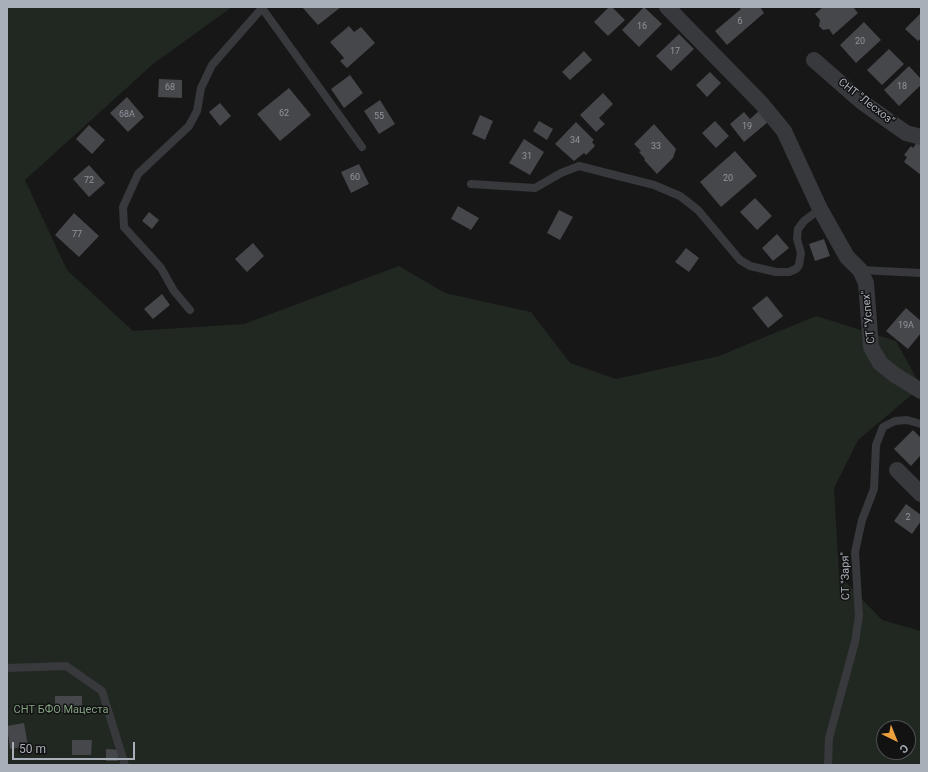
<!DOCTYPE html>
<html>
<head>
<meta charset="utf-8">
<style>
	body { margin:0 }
	#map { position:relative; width:928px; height:772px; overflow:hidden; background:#171718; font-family:Roboto,sans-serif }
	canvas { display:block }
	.frame { position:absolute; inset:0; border:8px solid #a9afb8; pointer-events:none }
	.north { position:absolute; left:876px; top:720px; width:40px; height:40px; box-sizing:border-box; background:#121213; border:1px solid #4e5155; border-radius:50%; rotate:137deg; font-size:11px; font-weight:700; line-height:16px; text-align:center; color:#a9afb8 }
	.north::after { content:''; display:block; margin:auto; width:14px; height:18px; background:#eb9f3d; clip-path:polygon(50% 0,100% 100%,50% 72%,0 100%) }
	.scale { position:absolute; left:12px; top:742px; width:123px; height:18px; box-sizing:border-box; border:2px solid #a9afb8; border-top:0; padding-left:5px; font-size:12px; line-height:14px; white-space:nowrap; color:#a9afb8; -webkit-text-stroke:3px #121213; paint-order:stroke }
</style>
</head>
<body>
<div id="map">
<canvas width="928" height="772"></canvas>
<div class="frame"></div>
<div class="north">С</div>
<div class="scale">50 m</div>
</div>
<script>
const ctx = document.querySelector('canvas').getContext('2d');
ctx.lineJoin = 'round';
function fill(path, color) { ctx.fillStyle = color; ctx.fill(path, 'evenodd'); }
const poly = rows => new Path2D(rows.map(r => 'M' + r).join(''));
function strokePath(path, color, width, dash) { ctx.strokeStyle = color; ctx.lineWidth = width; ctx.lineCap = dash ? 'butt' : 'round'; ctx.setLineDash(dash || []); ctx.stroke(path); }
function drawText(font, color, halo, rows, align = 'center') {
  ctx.font = font + ' Roboto,sans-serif'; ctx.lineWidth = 3; ctx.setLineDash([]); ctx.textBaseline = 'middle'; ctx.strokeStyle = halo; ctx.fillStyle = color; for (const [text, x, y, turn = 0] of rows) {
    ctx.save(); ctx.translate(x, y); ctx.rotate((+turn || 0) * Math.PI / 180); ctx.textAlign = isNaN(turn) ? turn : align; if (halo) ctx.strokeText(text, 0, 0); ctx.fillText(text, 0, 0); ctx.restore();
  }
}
fill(poly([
	[7,7,232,7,153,64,25,180,67,270,133,331,244,324,399,266,445,293,531,312,570,363,616,379,719,356,816,316,896,341,921,387,858,440,834,488,839,575,882,620,921,631,921,765,7,765],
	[884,728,908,728,908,752,884,752]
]), '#212821');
fill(poly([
	[302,7,341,7,318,25],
	[609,7,612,7,625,20,608,36,594,22],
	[644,7,662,24,639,47,622,30],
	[739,7,760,7,764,13,727,45,715,31,741,9],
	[823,7,853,7,858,13,833,35,829,29,823,30,819,26,820,20,815,14],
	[921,13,921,38,918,41,905,29],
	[864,22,881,40,856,63,840,45],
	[349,26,354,32,361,27,375,43,347,68,340,61,344,58,330,42],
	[679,34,694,49,671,71,656,56],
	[889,49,904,64,882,85,867,70],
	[584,51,592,60,570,80,562,72],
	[909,66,921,79,921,85,899,106,884,90],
	[710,72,721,83,707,97,696,85],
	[350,75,363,93,344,108,331,89],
	[159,79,182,80,182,98,158,97],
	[289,88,311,115,280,141,257,114],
	[603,93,613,104,599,118,605,124,596,132,580,115],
	[127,97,144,117,128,132,110,113],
	[380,100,395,124,379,134,364,111],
	[220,103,231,116,220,126,209,112],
	[759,111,768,122,744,142,730,124,744,112,750,119],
	[480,115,493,121,485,140,472,134],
	[539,121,553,129,547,140,533,131],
	[715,121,729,136,716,148,702,133],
	[576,122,594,140,592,142,595,146,586,155,584,153,574,161,555,144],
	[654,124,676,149,673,158,657,174,644,160,645,159,639,152,641,151,634,144],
	[89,125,105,140,92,154,76,139],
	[524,139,544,152,530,175,509,163],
	[917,142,921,144,921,175,904,162,907,157,904,155,911,146,913,148],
	[735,151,757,176,721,207,700,182],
	[359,164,369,184,351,193,341,172],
	[89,165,105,183,89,197,73,179],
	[755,198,772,216,757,230,740,212],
	[458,206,479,218,471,230,451,219],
	[559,210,573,217,560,240,547,233],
	[149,212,159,220,152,229,142,221],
	[74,213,99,236,79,257,55,235],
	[777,234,789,248,773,261,762,248],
	[824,239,830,256,815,261,809,244],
	[253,243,264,256,247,272,235,259],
	[686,248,699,258,689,272,675,262],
	[162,294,170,305,153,319,144,309],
	[767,296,783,316,768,328,752,308],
	[906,308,921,321,921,333,908,349,886,331],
	[913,430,921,438,921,455,911,466,894,449],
	[906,504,921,515,921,521,912,534,894,521],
	[55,696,82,696,82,712,55,712],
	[24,723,28,746,10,749,7,726],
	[72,740,92,740,91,755,72,755],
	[106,749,119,750,118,761,106,761]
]), '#46474b');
strokePath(poly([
	[262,8,362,147],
	[471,184,535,188,561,173,579,166,654,185,680,196,698,210,740,260,750,266,776,272,789,272,796,269,799,265,801,253,797,239,798,229,804,221,820,209],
	[860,270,921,273],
	[190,310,174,291,161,268,124,227,123,207,138,174,189,126,197,111,201,88,212,65,263,7],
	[7,668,66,666,102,691,125,765],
	[828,765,829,738,855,642,859,616,855,552,862,520,874,489,876,445,883,427,895,421,907,420,921,424]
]), '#38393d', 8);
strokePath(poly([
	[667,7,761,103,784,131,820,209,847,257,860,270,866,283,871,347,880,363,895,375,921,391],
	[814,60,862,102,906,133,921,137],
	[897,470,921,494]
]), '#38393d', 16);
drawText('9px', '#90959d', null, [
	["6",740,22],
	["16",642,27],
	["20",860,42],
	["17",675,52],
	["18",902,87],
	["68",170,88],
	["62",284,114],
	["68А",127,115],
	["55",379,117],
	["19",747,127],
	["34",575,141],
	["33",656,147],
	["31",527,157],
	["60",355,178],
	["20",728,179],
	["72",89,181],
	["77",77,235],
	["19А",906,326],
	["2",908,518]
]);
drawText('11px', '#a9afb8', '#121213', [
	["СНТ \"Лесхоз\"",866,102,38],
	["СТ \"Успех\"",869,317,-96],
	["СТ \"Заря\"",846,576,-91]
]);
drawText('11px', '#82a281', '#121213', [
	["СНТ БФО Мацеста",61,710]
]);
</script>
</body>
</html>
